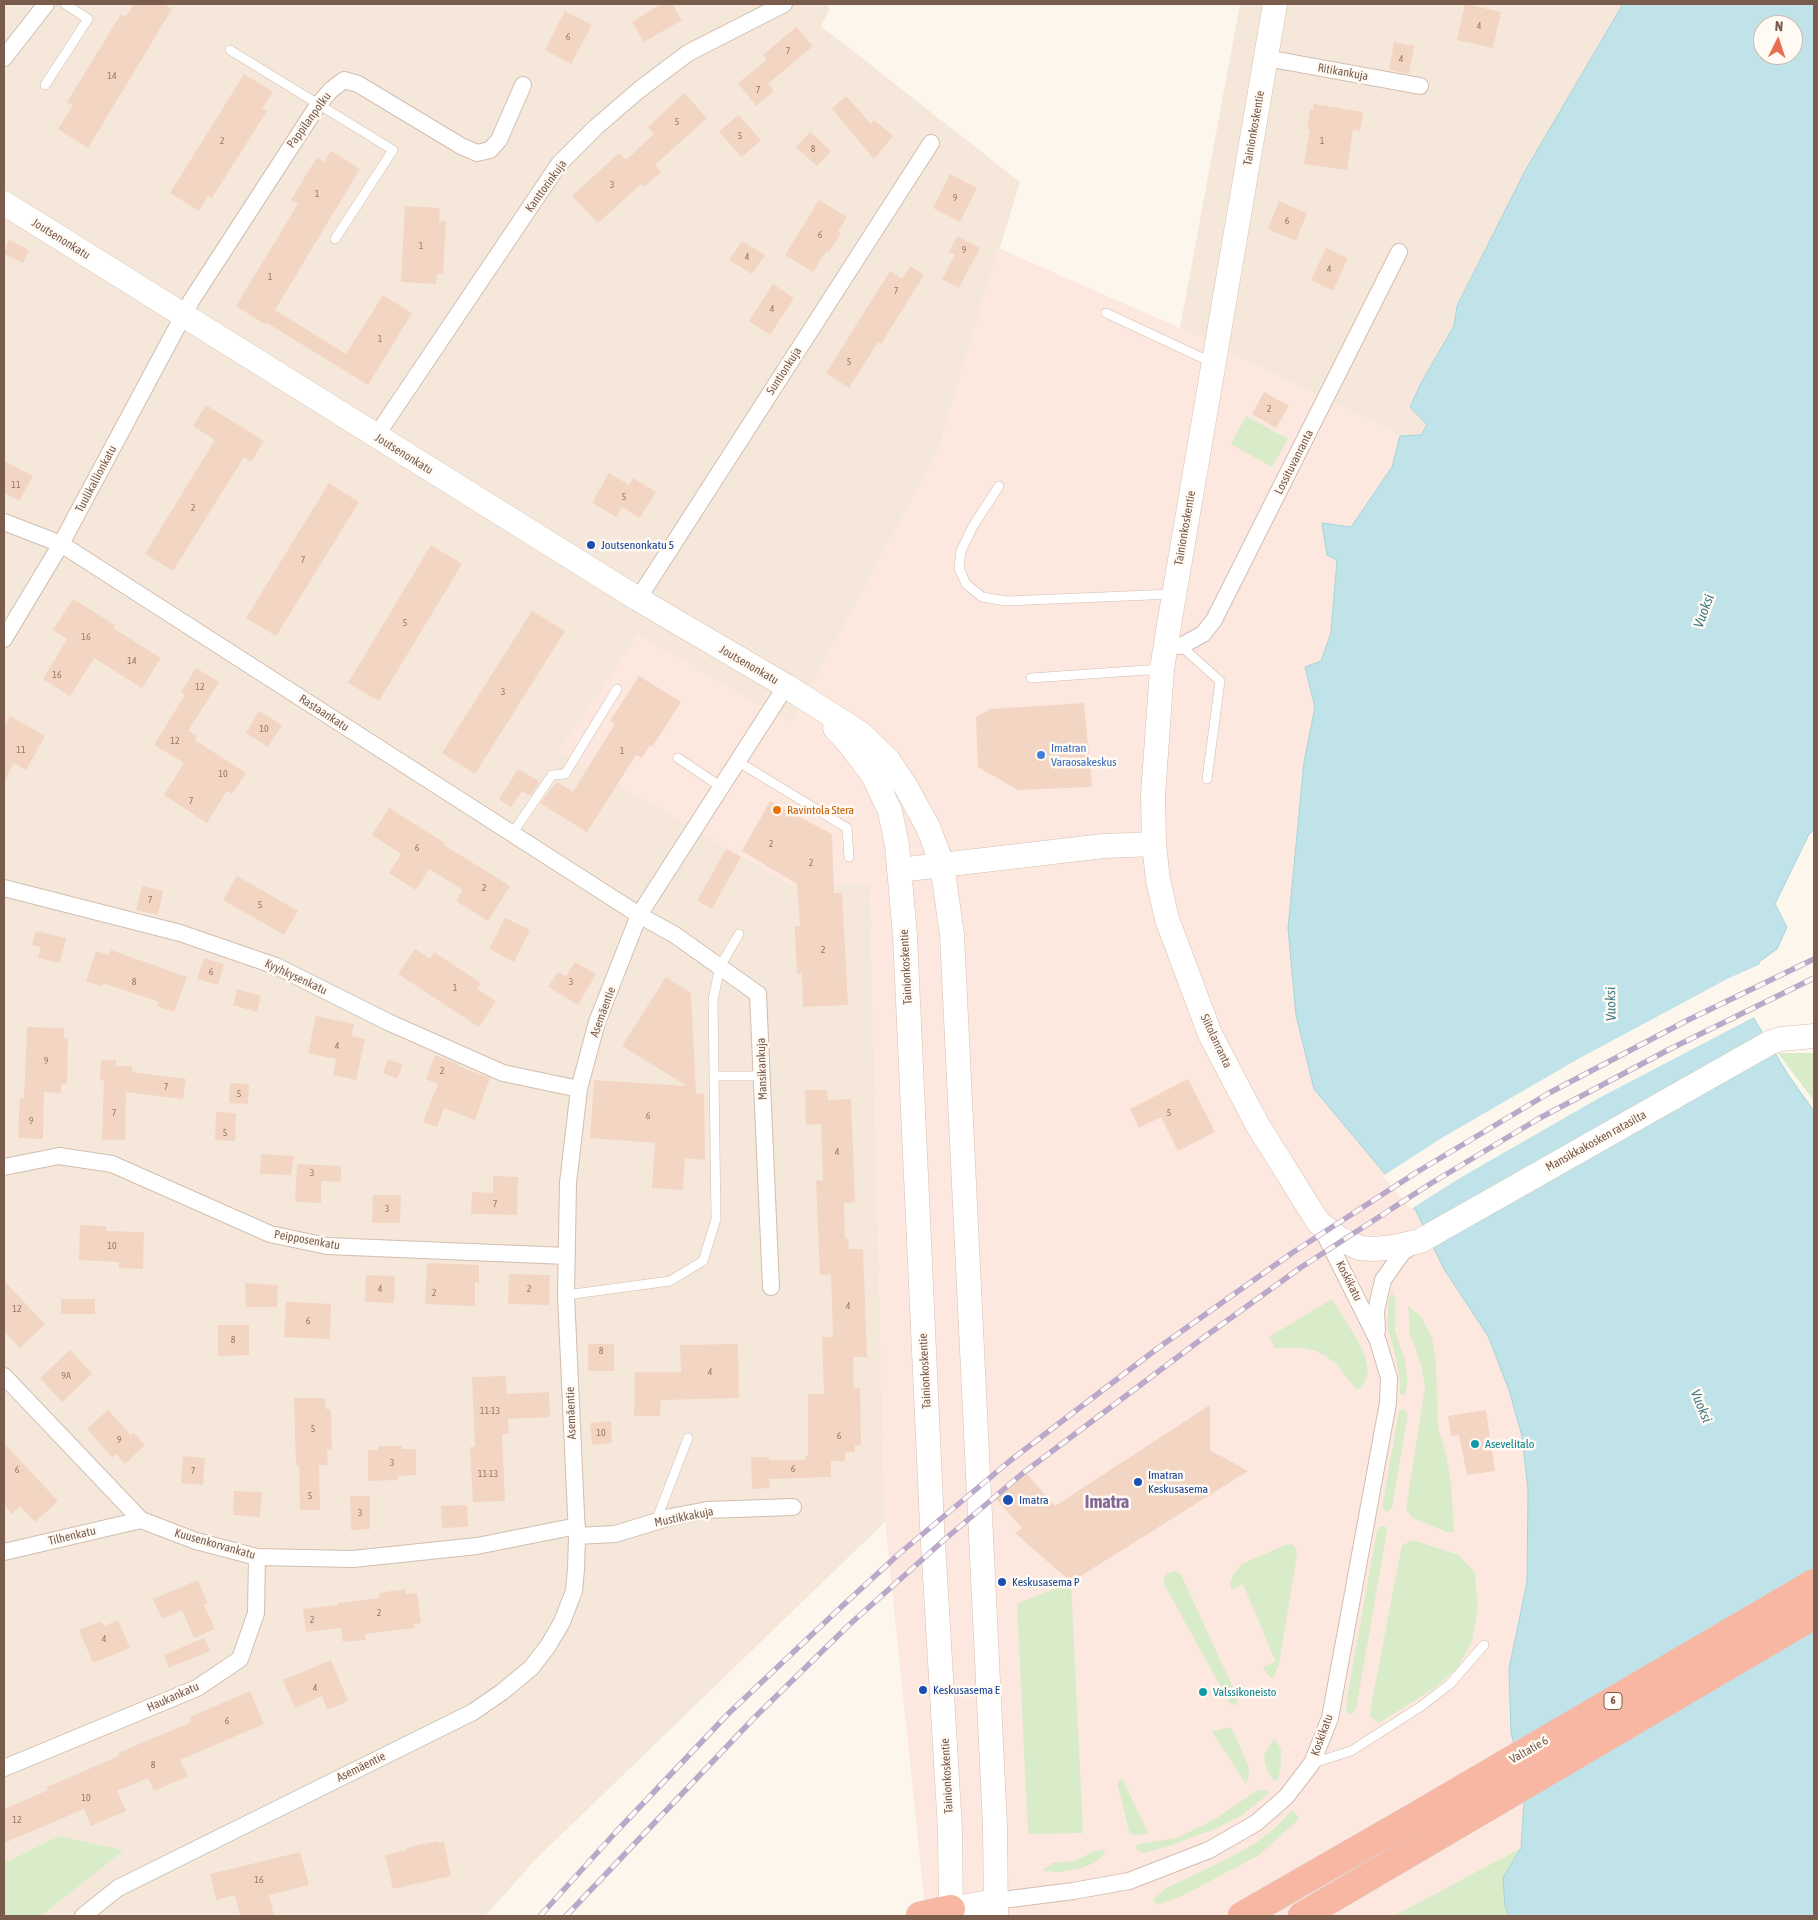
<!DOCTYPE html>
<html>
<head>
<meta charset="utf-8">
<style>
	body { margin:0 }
	#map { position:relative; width:1818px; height:1920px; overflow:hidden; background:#fdf6ec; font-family:"Asap Condensed",sans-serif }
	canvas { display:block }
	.frame { position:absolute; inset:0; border:5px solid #7a5c4d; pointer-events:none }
	.north { position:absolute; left:1753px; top:15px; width:50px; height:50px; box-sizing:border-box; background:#fffaf3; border:1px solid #cabbb1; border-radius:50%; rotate:4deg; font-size:14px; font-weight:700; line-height:20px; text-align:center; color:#7a5c4d }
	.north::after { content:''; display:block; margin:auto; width:18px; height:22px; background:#e76f51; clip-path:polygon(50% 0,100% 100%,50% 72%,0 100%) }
</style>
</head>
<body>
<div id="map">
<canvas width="1818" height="1920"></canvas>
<div class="frame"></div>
<div class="north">N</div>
</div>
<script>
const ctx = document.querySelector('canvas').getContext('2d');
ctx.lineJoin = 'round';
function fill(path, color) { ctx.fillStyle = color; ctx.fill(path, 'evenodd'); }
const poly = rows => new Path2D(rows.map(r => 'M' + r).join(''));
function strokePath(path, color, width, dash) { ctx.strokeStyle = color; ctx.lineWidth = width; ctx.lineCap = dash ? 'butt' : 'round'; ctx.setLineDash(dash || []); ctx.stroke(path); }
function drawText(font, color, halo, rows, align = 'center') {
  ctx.font = font + ' "Asap Condensed",sans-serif'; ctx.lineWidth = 5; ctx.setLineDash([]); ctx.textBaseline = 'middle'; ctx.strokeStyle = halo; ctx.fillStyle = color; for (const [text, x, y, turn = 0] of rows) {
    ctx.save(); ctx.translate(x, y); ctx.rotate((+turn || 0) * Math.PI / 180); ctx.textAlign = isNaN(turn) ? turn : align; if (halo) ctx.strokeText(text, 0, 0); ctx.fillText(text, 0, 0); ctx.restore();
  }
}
fill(poly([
	[4,4,826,4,830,9,821,26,1020,182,937,453,791,724,638,635,791,885,870,883,885,1522,535,1860,485,1916,41,1916,123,1850,59,1836,4,1863],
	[1240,4,1623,4,1525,171,1457,306,1454,326,1421,383,1410,406,1427,425,1421,435,1400,436,1180,328]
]), '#f5e8da');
fill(poly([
	[998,248,1180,328,1400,436,1392,467,1350,527,1322,523,1337,559,1331,633,1321,661,1305,667,1315,707,1304,762,1288,928,1296,1015,1314,1089,1416,1211,1445,1270,1488,1336,1509,1390,1522,1436,1528,1490,1527,1582,1509,1669,1511,1733,1525,1786,1521,1848,1505,1906,1509,1916,926,1916,885,1522,870,883,791,885,559,751,638,634,791,724,937,453]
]), '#fde8e0');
fill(poly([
	[1246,416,1288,439,1272,467,1231,444],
	[1778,1053,1814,1053,1814,1101],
	[1392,1293,1395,1297,1395,1331,1405,1360,1407,1377,1407,1388,1404,1395,1400,1394,1400,1383,1396,1358,1387,1325,1389,1297],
	[1332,1299,1357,1339,1365,1356,1368,1370,1366,1380,1361,1388,1356,1389,1338,1366,1326,1356,1316,1351,1303,1348,1275,1348,1269,1337],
	[1408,1306,1421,1316,1432,1338,1436,1362,1438,1428,1446,1454,1451,1483,1454,1532,1447,1532,1412,1518,1406,1509,1425,1387,1421,1365,1410,1334],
	[1404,1409,1408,1414,1392,1508,1387,1512,1383,1509,1383,1502,1399,1411],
	[1383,1526,1386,1527,1387,1531,1356,1709,1350,1715,1346,1712,1347,1698,1377,1530,1379,1527],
	[1413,1540,1459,1555,1475,1573,1478,1607,1472,1642,1458,1667,1436,1687,1379,1723,1370,1716,1372,1701,1402,1545],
	[1292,1544,1296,1548,1297,1554,1279,1664,1274,1676,1271,1678,1267,1674,1263,1667,1276,1662,1243,1584,1231,1590,1230,1582,1233,1575,1242,1564,1285,1545],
	[1175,1571,1181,1574,1187,1588,1237,1696,1238,1703,1237,1705,1231,1704,1228,1700,1164,1584,1164,1578,1168,1573],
	[1071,1582,1083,1833,1028,1834,1017,1604],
	[1231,1727,1249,1767,1249,1774,1246,1784,1212,1732],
	[1275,1739,1281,1749,1281,1766,1278,1780,1274,1781,1268,1772,1265,1764,1264,1755,1272,1741],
	[1122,1778,1148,1833,1137,1835,1130,1834,1117,1783],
	[1264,1790,1269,1792,1265,1797,1239,1817,1215,1829,1166,1847,1143,1853,1137,1850,1136,1846,1138,1844,1176,1838,1197,1828,1215,1819,1256,1791],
	[1292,1810,1298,1816,1299,1819,1259,1855,1182,1896,1156,1905,1153,1900,1166,1888,1223,1861,1254,1844,1275,1828],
	[59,1836,124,1850,41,1916,4,1916,4,1863],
	[1521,1848,1503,1878,1505,1906,1509,1916,1394,1916],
	[1106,1850,1101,1858,1092,1864,1079,1869,1059,1872,1042,1871,1052,1863,1075,1861,1094,1851]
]), '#d8ecc9');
const water = poly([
	[1623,4,1814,4,1814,830,1809,834,1775,904,1787,927,1777,949,1759,962,1753,1017,1789,1076,1814,1111,1814,1916,1509,1916,1505,1906,1503,1878,1521,1848,1525,1786,1511,1733,1509,1669,1527,1582,1528,1490,1522,1436,1509,1390,1488,1336,1444,1269,1416,1211,1314,1089,1296,1015,1288,928,1304,762,1315,707,1305,667,1321,661,1331,633,1337,560,1327,555,1322,523,1351,527,1392,467,1400,436,1421,435,1427,425,1410,407,1421,383,1454,326,1457,306,1525,171,1623,4],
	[1763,25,1793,25,1793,55,1763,55,1763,25]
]);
fill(water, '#bfe3e8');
strokePath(water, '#a5d3da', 1);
fill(poly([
	[1761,964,1756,1016,1599,1098,1460,1178,1411,1209,1383,1176,1440,1139,1578,1059,1729,978]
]), '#fdf6ec');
fill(poly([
	[134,4,163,4,172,9,88,148,58,129,73,105,67,102,121,14,126,17],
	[661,4,672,4,682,20,644,42,632,22],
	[1465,4,1501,12,1493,48,1457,40],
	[565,11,592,25,571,64,545,50],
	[796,27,813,46,768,84,774,91,756,106,738,83,767,60,763,55],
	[1394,42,1414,46,1409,74,1389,70],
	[244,74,273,92,262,108,267,111,212,198,208,196,199,211,170,193],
	[684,93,707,118,655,165,661,172,644,187,641,184,598,223,572,196,619,153,626,160,654,134,648,127],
	[846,96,871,124,874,120,893,136,874,159,832,109],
	[1314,104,1363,112,1360,131,1353,130,1347,170,1304,164,1310,129,1307,129,1310,109,1313,110],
	[738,115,761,140,742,157,719,132],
	[810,132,831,151,817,166,796,147],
	[331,151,360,169,275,310,346,354,383,295,412,313,368,385,267,323,266,325,236,306,298,204,291,200,309,170,317,158,324,162],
	[950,174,977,188,960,222,933,208],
	[819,200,847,217,838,231,841,233,829,252,826,251,813,272,785,255],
	[1279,201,1307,213,1296,241,1268,229],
	[405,206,440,208,439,221,446,222,443,274,437,274,436,284,401,282],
	[957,236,980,248,959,288,942,279,955,255,949,252],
	[9,240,29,250,23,263,4,254],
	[742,241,765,255,752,274,729,260],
	[1326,248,1348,258,1333,291,1311,280],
	[910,266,924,275,881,344,878,342,849,388,826,373,890,271,902,279],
	[773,284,794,298,770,335,749,321],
	[1264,392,1289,406,1276,428,1252,414],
	[206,405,264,441,251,462,244,457,173,571,145,554,215,440,193,426],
	[4,461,33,476,19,501,4,493],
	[609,473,629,485,633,478,656,492,640,518,622,507,616,517,592,503],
	[329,483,359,502,276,636,246,618],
	[431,545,462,564,379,701,348,683],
	[73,599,115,625,113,628,161,658,142,688,94,658,70,696,43,679,67,639,53,630],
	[532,611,565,631,475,774,442,753],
	[196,668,219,682,188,731,197,736,195,740,246,773,232,794,227,791,207,823,164,795,184,763,154,745,185,695,181,692],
	[639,676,681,702,652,747,650,745,642,758,636,755,587,832,540,803,557,782,573,792,615,724,610,721],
	[1084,703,1092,787,1018,790,978,767,976,717,990,709],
	[259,711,282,725,268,747,246,733],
	[10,716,45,736,26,770,14,763,4,782,4,727],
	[518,769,540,782,530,796,522,791,511,807,499,799],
	[770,801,832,834,834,893,842,893,848,1005,803,1007,802,973,797,974,795,934,795,926,800,926,797,884,742,851],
	[389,808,445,843,444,845,510,886,488,921,456,901,463,890,429,869,416,890,389,873,401,854,372,835],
	[726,849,741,857,712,909,697,901],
	[237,876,298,911,284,935,223,900],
	[142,886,163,891,158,915,136,910],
	[505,918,530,930,514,962,489,949],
	[36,931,66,938,60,963,38,958,41,947,32,945],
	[415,949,430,959,434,952,481,983,477,989,496,1001,479,1027,398,974],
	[111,950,187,977,174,1012,157,1006,159,1002,103,983,102,987,86,981,96,951,109,955],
	[204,958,224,964,218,985,197,979],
	[575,962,596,974,578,1005,548,987,558,972,566,976],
	[666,977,691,993,696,1093,704,1094,705,1160,685,1158,683,1190,652,1188,655,1143,590,1138,594,1080,687,1086,622,1046],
	[237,989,261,996,257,1012,233,1005],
	[316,1016,354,1024,351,1036,365,1039,356,1080,333,1075,336,1059,308,1053],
	[27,1027,64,1028,64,1038,68,1038,67,1084,61,1084,61,1093,44,1092,43,1139,18,1138,20,1098,24,1098],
	[435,1055,458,1064,458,1066,490,1078,475,1120,444,1108,437,1127,423,1122,438,1084,426,1079],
	[388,1059,403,1065,397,1079,383,1073],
	[101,1060,116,1060,116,1066,132,1066,132,1072,186,1079,183,1099,126,1092,125,1140,102,1140,104,1081,100,1080],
	[1188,1079,1215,1132,1178,1151,1161,1117,1139,1128,1130,1109],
	[230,1083,249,1084,248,1104,229,1103],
	[805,1090,827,1090,828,1100,851,1099,855,1202,844,1203,845,1239,848,1239,849,1249,863,1249,867,1357,853,1357,854,1388,860,1388,861,1445,855,1445,855,1452,845,1452,845,1461,831,1461,831,1477,769,1479,770,1488,752,1489,751,1457,769,1457,769,1460,805,1460,805,1456,808,1456,808,1394,824,1394,822,1337,833,1337,831,1274,820,1275,816,1181,823,1180,821,1124,806,1125],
	[216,1112,236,1113,235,1141,215,1140],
	[261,1154,294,1156,291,1175,260,1174],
	[297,1164,341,1166,341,1182,321,1181,321,1203,295,1202],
	[493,1176,518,1177,517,1215,471,1214,472,1192,493,1193],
	[373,1195,401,1195,400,1223,372,1223],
	[80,1225,106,1226,106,1231,144,1232,143,1269,119,1268,119,1262,79,1260],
	[427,1263,479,1265,479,1283,475,1282,475,1306,425,1304],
	[509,1274,550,1275,549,1305,508,1304],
	[366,1275,395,1276,394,1303,365,1302],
	[4,1281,45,1324,20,1348,4,1331],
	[245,1283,278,1285,277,1307,246,1307],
	[61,1299,95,1299,95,1314,61,1314],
	[286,1302,331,1304,330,1339,284,1337],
	[218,1325,249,1325,249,1355,218,1356],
	[588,1344,614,1344,614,1371,588,1371],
	[738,1344,739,1398,661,1400,660,1416,634,1416,635,1372,681,1372,680,1345],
	[70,1350,92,1374,62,1402,40,1378],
	[506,1376,507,1394,549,1392,550,1417,508,1419,509,1434,502,1434,505,1501,473,1502,470,1447,475,1447,472,1377],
	[294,1398,325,1398,326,1409,331,1409,332,1450,327,1450,328,1465,319,1465,320,1510,300,1510,299,1465,296,1465],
	[1210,1405,1210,1450,1248,1471,1071,1582,1015,1533,1022,1528,995,1498,1025,1472,1055,1506],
	[108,1410,131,1435,134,1433,145,1445,125,1464,116,1454,112,1457,87,1429],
	[1486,1410,1495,1471,1467,1475,1459,1435,1451,1436,1448,1416],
	[611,1421,612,1443,592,1445,590,1423],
	[4,1443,58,1501,35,1522,20,1506,12,1514,4,1505],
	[378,1446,402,1446,402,1449,416,1449,416,1475,398,1476,398,1480,368,1481,368,1450,378,1450],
	[183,1456,205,1458,203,1485,181,1483],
	[234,1491,262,1492,260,1517,233,1515],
	[350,1496,370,1496,370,1529,351,1530],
	[467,1505,468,1527,442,1528,441,1506],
	[198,1580,208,1604,204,1605,215,1629,194,1638,182,1610,162,1619,153,1599],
	[405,1589,406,1594,417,1593,421,1623,414,1624,415,1628,365,1634,366,1640,343,1642,341,1628,306,1632,303,1609,338,1605,338,1603,380,1598,379,1593],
	[118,1620,130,1648,93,1663,79,1630,101,1621,104,1626],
	[204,1638,210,1651,169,1668,164,1655],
	[331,1660,348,1701,327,1710,322,1696,295,1708,283,1680],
	[250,1691,264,1724,180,1760,188,1776,154,1791,148,1778,117,1791,126,1811,91,1826,84,1809,4,1843,4,1809,48,1790,47,1787,119,1756,118,1753,191,1722,190,1717],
	[437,1841,438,1843,444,1842,451,1876,393,1889,385,1855,407,1850,406,1848],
	[300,1852,309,1885,269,1895,274,1916,240,1916,235,1895,216,1900,210,1874]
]), '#f3d5c3');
const lane = poly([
	[230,50,393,150,335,239],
	[45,85,88,19,65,4],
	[1106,313,1211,362],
	[999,486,973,526,961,551,959,568,966,584,982,597,1006,601,1174,594],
	[1181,646,1220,681,1207,779],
	[1031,678,1162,669],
	[678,758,721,787],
	[737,761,847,828,849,857],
	[512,834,552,775,565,774,617,689],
	[714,1076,762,1076],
	[566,1295,670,1281,703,1261,716,1219,713,1000,720,966,739,934],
	[656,1521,688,1438],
	[1313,1763,1351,1751,1420,1707,1450,1684,1484,1645]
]);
const street = poly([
	[4,58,46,4],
	[1266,58,1420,86],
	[376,436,559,164,596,127,639,90,688,53,784,4],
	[4,522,61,544,639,915,675,935,758,994,771,1287],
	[638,599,931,143],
	[4,639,61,544,191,301,318,105,331,90,344,80,358,84,461,146,477,153,490,150,499,140,523,85],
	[1166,645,1181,646,1203,634,1214,620,1399,252],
	[4,888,180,933,276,966,388,1022,503,1073,579,1089],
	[4,1167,59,1156,112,1164,270,1234,327,1246,567,1256],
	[1377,1331,1376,1311,1383,1280,1402,1253,1415,1244],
	[4,1376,141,1520,196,1541,257,1557,353,1559,477,1546,577,1526],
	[577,1536,615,1534,671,1517,707,1510,793,1507],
	[4,1552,141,1520],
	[4,1768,197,1688,240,1659,256,1613,257,1557],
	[995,1901,1073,1891,1129,1881,1209,1850,1256,1823,1286,1797,1312,1763,1330,1718,1388,1403,1389,1378,1378,1341,1322,1229],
	[83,1916,118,1888,473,1712,502,1692,531,1668,548,1646,562,1622,574,1591,576,1569,577,1536,566,1295,568,1183,579,1089,597,1022,639,915,786,686]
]);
const secondary = poly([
	[1275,4,1171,613,1162,669,1153,795,1154,844,1158,880,1167,919,1210,1034,1257,1124,1318,1222,1340,1239,1360,1248,1374,1249,1395,1247,1420,1241,1771,1042,1781,1039,1814,1036],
	[4,203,638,599,786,686,860,733,888,760,906,787,928,827,942,864,952,935,995,1826,996,1916],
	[835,728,848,742,873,775,890,811,897,845,905,936,932,1525,950,1830,951,1916],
	[899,870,1104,846,1154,844],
	[951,1909,995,1901]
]);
const highway = poly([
	[920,1916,951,1909],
	[1242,1916,1411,1819,1814,1583],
	[1302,1916,1814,1615]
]);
strokePath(lane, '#d1beb0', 10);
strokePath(street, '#d1beb0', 18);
strokePath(secondary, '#d6c0b0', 25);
strokePath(highway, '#dad1cd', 29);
strokePath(lane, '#fff', 9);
strokePath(street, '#fff', 16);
strokePath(secondary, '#fff', 24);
strokePath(highway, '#f7b7a3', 28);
const rail = poly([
	[540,1916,615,1833,729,1713,839,1609,900,1553,1011,1460,1158,1348,1292,1253,1417,1172,1549,1093,1686,1021,1814,959],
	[566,1916,754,1718,849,1625,944,1540,1023,1473,1203,1338,1300,1268,1430,1184,1538,1119,1668,1050,1814,978]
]);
strokePath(rail, '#b9a8c9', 5.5);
strokePath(rail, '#fffaf3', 4, [11]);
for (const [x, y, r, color] of [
	[591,545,5,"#1a4fb4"],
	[1041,755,5,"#3f7fe0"],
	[777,810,5,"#e8710a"],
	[1475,1444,5,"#0f9aa8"],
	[1138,1482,5,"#1a4fb4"],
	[1008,1500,6,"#1a4fb4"],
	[1002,1582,5,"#1a4fb4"],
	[923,1690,5,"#1a4fb4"],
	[1203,1692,5,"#0f9aa8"]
]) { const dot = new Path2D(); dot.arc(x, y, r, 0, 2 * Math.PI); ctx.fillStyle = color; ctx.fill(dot); strokePath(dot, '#fffaf3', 2); }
drawText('10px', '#987a6a', null, [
	["4",1479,26],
	["6",568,37],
	["7",788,51],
	["4",1401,59],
	["14",112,76],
	["7",758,90],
	["5",677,122],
	["5",740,136],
	["2",222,141],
	["1",1322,141],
	["8",813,149],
	["3",612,185],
	["1",317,194],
	["9",955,198],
	["6",1287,221],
	["6",820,235],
	["1",421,246],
	["9",964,250],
	["4",747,257],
	["4",1329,269],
	["1",270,277],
	["7",896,291],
	["4",772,309],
	["1",380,339],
	["5",849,362],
	["2",1269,409],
	["11",16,485],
	["5",624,497],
	["2",193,508],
	["7",303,560],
	["5",405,623],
	["16",86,637],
	["14",132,661],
	["16",57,675],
	["12",200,687],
	["3",503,692],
	["10",264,729],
	["12",175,741],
	["11",21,750],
	["1",622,751],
	["10",223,774],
	["7",191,801],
	["2",771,844],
	["6",417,848],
	["2",811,863],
	["2",484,888],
	["7",150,900],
	["5",260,905],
	["2",823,950],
	["6",211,972],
	["8",134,982],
	["3",571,982],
	["1",455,988],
	["4",337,1046],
	["9",46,1061],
	["2",442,1071],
	["7",166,1087],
	["5",239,1094],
	["7",114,1113],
	["5",1169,1113],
	["6",648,1116],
	["9",31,1121],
	["5",225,1133],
	["4",837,1152],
	["3",312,1173],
	["7",495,1204],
	["3",387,1209],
	["10",112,1246],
	["4",380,1289],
	["2",529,1289],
	["2",434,1293],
	["4",848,1306],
	["12",17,1309],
	["6",308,1321],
	["8",233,1340],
	["8",601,1351],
	["4",710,1372],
	["9A",66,1376],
	["11-13",490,1411],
	["5",313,1429],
	["10",601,1433],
	["6",839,1436],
	["9",119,1440],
	["3",392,1463],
	["6",793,1469],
	["6",17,1470],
	["7",193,1471],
	["11-13",488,1474],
	["5",310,1496],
	["3",360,1513],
	["2",379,1613],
	["2",312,1620],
	["4",104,1639],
	["4",315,1688],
	["6",227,1721],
	["8",153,1765],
	["10",86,1798],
	["12",17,1820],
	["16",259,1880]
]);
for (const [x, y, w] of [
	[1613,1701,18]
]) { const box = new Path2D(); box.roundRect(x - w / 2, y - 8.5, w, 17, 4); ctx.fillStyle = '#fffaf3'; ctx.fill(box); strokePath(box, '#7a5c4d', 1); }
drawText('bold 11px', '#7a5c4d', null, [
	["6",1613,1701]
]);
drawText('12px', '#7a5c4d', '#fffaf3', [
	["Ritikankuja",1343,72,10],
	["Pappilanpolku",309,120,-54],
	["Tainionkoskentie",1254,128,-80],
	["Kanttorinkuja",546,186,-54],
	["Joutsenonkatu",61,239,32],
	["Suntionkuja",784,371,-57],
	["Joutsenonkatu",404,454,32],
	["Lossituvanranta",1294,462,-63],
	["Tuulikallionkatu",96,479,-62],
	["Tainionkoskentie",1185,528,-80],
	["Joutsenonkatu",749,665,30],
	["Rastaankatu",324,713,33],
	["Tainionkoskentie",906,967,-93],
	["Kyyhkysenkatu",296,977,25],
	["Asemäentie",603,1012,-70],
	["Siitolanranta",1216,1041,65],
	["Mansikankuja",762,1069,-92],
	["Mansikkakosken ratasilta",1596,1141,-29],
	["Peipposenkatu",307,1240,10],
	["Koskikatu",1349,1281,63],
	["Tainionkoskentie",925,1371,-93],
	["Asemäentie",571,1413,-92],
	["Mustikkakuja",684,1517,-11],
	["Tilhenkatu",72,1536,-13],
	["Kuusenkorvankatu",215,1544,16],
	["Haukankatu",173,1697,-24],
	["Koskikatu",1322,1735,-70],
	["Valtatie 6",1529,1750,-30],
	["Asemäentie",361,1767,-26],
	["Tainionkoskentie",947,1776,-93]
]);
drawText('12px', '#164399', '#fffaf3', [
	["Joutsenonkatu 5",601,545],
	["Imatran",1148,1475],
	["Keskusasema",1148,1489],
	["Imatra",1019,1500],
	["Keskusasema P",1012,1582],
	["Keskusasema E",933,1690]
], 'left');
drawText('12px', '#366cbe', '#fffaf3', [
	["Imatran",1051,748],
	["Varaosakeskus",1051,762]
], 'left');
drawText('12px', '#c56008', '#fffaf3', [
	["Ravintola Stera",787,810]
], 'left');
drawText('12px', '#0d838f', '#fffaf3', [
	["Asevelitalo",1485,1444],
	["Valssikoneisto",1213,1692]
], 'left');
drawText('italic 14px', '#437c86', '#fffaf3', [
	["Vuoksi",1704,611,-70],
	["Vuoksi",1611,1004,-91],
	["Vuoksi",1701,1406,68]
]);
drawText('bold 18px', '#846695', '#fffaf3', [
	["Imatra",1107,1502]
]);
</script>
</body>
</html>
